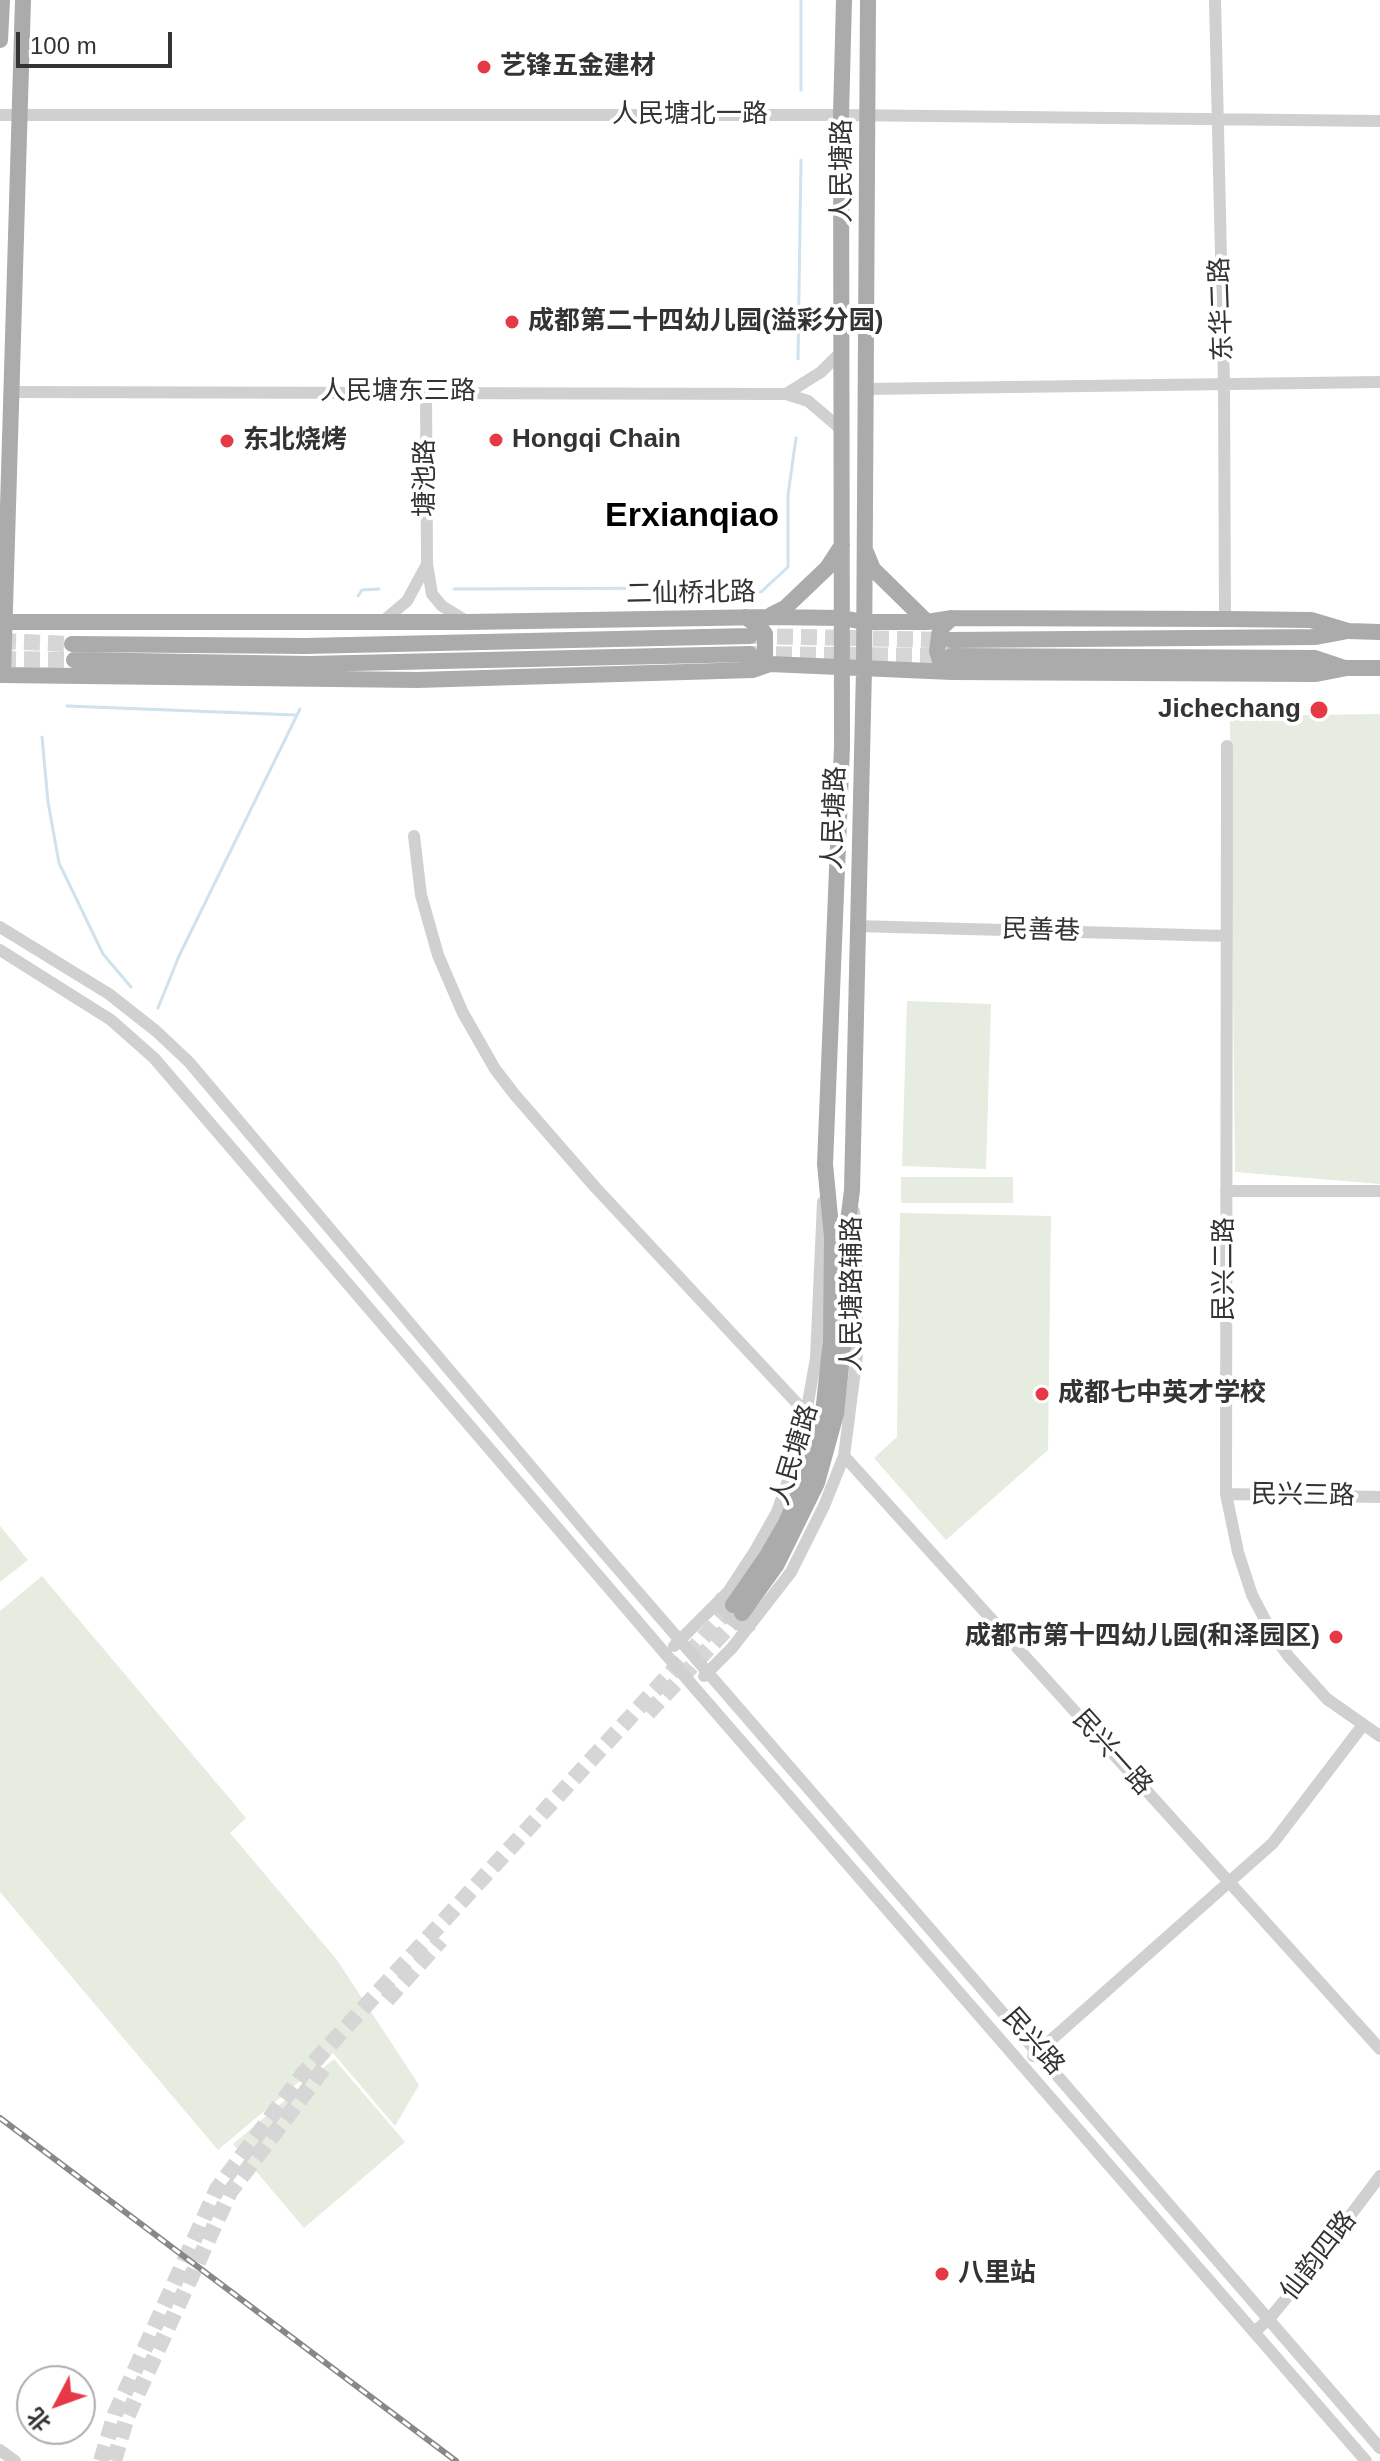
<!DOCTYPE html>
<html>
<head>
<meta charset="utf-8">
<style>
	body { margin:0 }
	#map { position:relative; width:1380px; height:2461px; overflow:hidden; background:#fff; font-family:Arial,"Noto Sans SC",sans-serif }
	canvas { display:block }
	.north { position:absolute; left:16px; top:2365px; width:80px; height:80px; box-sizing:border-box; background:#fff; border:2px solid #adadad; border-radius:50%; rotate:229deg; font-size:22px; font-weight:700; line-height:32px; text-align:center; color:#333 }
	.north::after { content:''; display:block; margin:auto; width:28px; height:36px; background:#e63946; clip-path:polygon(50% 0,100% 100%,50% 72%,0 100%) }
	.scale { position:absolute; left:16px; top:32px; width:156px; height:36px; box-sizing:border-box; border:4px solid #333; border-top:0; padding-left:10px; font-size:24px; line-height:28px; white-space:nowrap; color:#333; -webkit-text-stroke:6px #fff; paint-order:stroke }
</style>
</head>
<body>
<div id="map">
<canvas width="1380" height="2461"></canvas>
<div class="north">北</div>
<div class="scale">100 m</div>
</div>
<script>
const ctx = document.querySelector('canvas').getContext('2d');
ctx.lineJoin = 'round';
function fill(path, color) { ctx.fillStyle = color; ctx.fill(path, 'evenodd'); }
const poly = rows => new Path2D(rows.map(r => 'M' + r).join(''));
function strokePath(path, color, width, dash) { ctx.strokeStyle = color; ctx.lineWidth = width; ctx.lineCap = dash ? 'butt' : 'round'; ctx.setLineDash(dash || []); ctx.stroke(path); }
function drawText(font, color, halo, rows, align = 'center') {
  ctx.font = font + ' Arial,"Noto Sans SC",sans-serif'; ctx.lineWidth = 8; ctx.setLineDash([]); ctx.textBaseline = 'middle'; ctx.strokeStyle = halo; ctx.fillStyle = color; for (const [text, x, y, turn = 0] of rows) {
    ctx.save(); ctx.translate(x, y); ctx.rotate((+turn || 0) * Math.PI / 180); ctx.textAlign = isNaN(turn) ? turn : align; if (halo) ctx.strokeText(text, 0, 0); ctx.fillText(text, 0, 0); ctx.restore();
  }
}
fill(poly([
	[1380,714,1380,1184,1235,1172,1230,716],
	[907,1001,991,1004,986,1169,902,1166],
	[901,1177,1013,1177,1013,1203,901,1203],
	[900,1213,1051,1216,1048,1450,946,1540,874,1458,897,1437],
	[0,1526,28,1560,0,1582],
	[42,1576,246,1818,230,1833,337,1960,419,2085,395,2126,333,2053,218,2150,0,1892,0,1611],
	[334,2059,405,2142,304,2228,233,2144]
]), '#e6ecdf');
strokePath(poly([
	[801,90,801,0],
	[798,359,801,160],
	[454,589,691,588,761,592,788,567,788,495,796,438],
	[358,596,362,590,379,589],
	[67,706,295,715],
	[42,737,48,802,59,863,103,954,131,987],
	[158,1008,179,956,300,709]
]), '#cfe2ee', 3);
strokePath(poly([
	[753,636,950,640],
	[0,641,72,644],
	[752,654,949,656],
	[0,659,74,660],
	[648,1713,742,1613],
	[387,2000,441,1940],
	[101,2461,115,2414,217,2189,303,2074,733,1605],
	[114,2461,127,2417,230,2192,327,2064]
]), '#d6d6d6', 16, [16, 8]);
strokePath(poly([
	[1215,0,1224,384,1225,619],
	[0,115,841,115,1380,121],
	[842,351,821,372,786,394,808,401,842,430],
	[865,389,1380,382],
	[426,391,427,564],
	[11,392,786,394],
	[382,622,407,601,427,564,432,594,442,606,468,622],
	[1227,746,1226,1494,1238,1552,1252,1595,1271,1631,1289,1657,1327,1699,1380,1736],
	[414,836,421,895,438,955,463,1013,495,1069,515,1095,595,1187,807,1414],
	[856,926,1227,936],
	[0,927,109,994,156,1031,189,1062,599,1547,1380,2448],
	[0,950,111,1020,154,1058,693,1686,1366,2461],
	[1226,1191,1380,1191],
	[844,1456,1380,2049],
	[1226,1494,1380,1497],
	[721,1598,722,1608,732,1620,740,1625,750,1626],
	[674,1646,728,1592,755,1551,777,1512,800,1447,816,1358,823,1202],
	[704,1676,732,1648,791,1572,824,1506,844,1456,857,1355,857,1245,854,1211],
	[1033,2056,1273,1843,1363,1725],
	[1254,2332,1269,2319,1303,2278,1380,2176],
	[0,2450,15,2461]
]), '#d0d0d0', 12);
strokePath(poly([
	[0,40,2,0],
	[866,552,873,569,927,622],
	[771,615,785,608,827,568,842,545],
	[745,617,759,626,765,634,765,659,754,669],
	[0,622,468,622,768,617,842,618,864,622,927,622,952,618,1225,619,1311,620,1348,631,1380,632],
	[951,640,1316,637,1343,632],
	[72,644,305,646,750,636],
	[951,656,1315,658,1345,668],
	[74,660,309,664,750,654],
	[952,672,940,661,937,651,940,629,952,618],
	[0,675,417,680,753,670,770,664,952,672,1316,674,1347,668,1380,668],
	[3,675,23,0],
	[733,1605,767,1556,786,1523,807,1475,823,1413,831,1340,832,1237,825,1164,842,746,841,115,844,0],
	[742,1613,777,1564,817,1483,836,1414,843,1348,845,1246,852,1190,864,669,868,0]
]), '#ababab', 16);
const rail = poly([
	[0,2118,456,2461]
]);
strokePath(rail, '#888', 6);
strokePath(rail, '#fff', 3, [9]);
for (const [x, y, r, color] of [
	[484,67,8,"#e63946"],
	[512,322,8,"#e63946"],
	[496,440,8,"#e63946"],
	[227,441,8,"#e63946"],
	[1319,710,10,"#e63946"],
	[1042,1394,8,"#e63946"],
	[1336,1637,8,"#e63946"],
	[942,2274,8,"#e63946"]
]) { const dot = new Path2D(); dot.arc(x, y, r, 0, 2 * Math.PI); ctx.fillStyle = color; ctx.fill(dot); strokePath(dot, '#fff', 3); }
drawText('bold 26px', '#333', '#fff', [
	["艺锋五金建材",500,67],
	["成都第二十四幼儿园(溢彩分园)",528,322],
	["Hongqi Chain",512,440],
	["东北烧烤",243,441],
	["Jichechang",1301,710,"right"],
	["成都七中英才学校",1058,1394],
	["成都市第十四幼儿园(和泽园区)",1320,1637,"right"],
	["八里站",958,2274]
], 'left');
drawText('26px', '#333', '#fff', [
	["人民塘北一路",690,115],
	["人民塘路",843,171,-90],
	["东华二路",1222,309,-92],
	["人民塘东三路",398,392],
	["塘池路",426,478,-90],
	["二仙桥北路",691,594,-1],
	["人民塘路",835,818,-88],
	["民善巷",1041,931,2],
	["民兴二路",1225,1269,-90],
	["人民塘路辅路",853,1294,-90],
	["人民塘路",795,1455,-73],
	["民兴三路",1303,1496,1],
	["民兴一路",1112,1753,48],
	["民兴路",1033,2042,49],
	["仙韵四路",1319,2256,-52]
]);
drawText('bold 34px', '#000', '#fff', [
	["Erxianqiao",692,517]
]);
</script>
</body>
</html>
